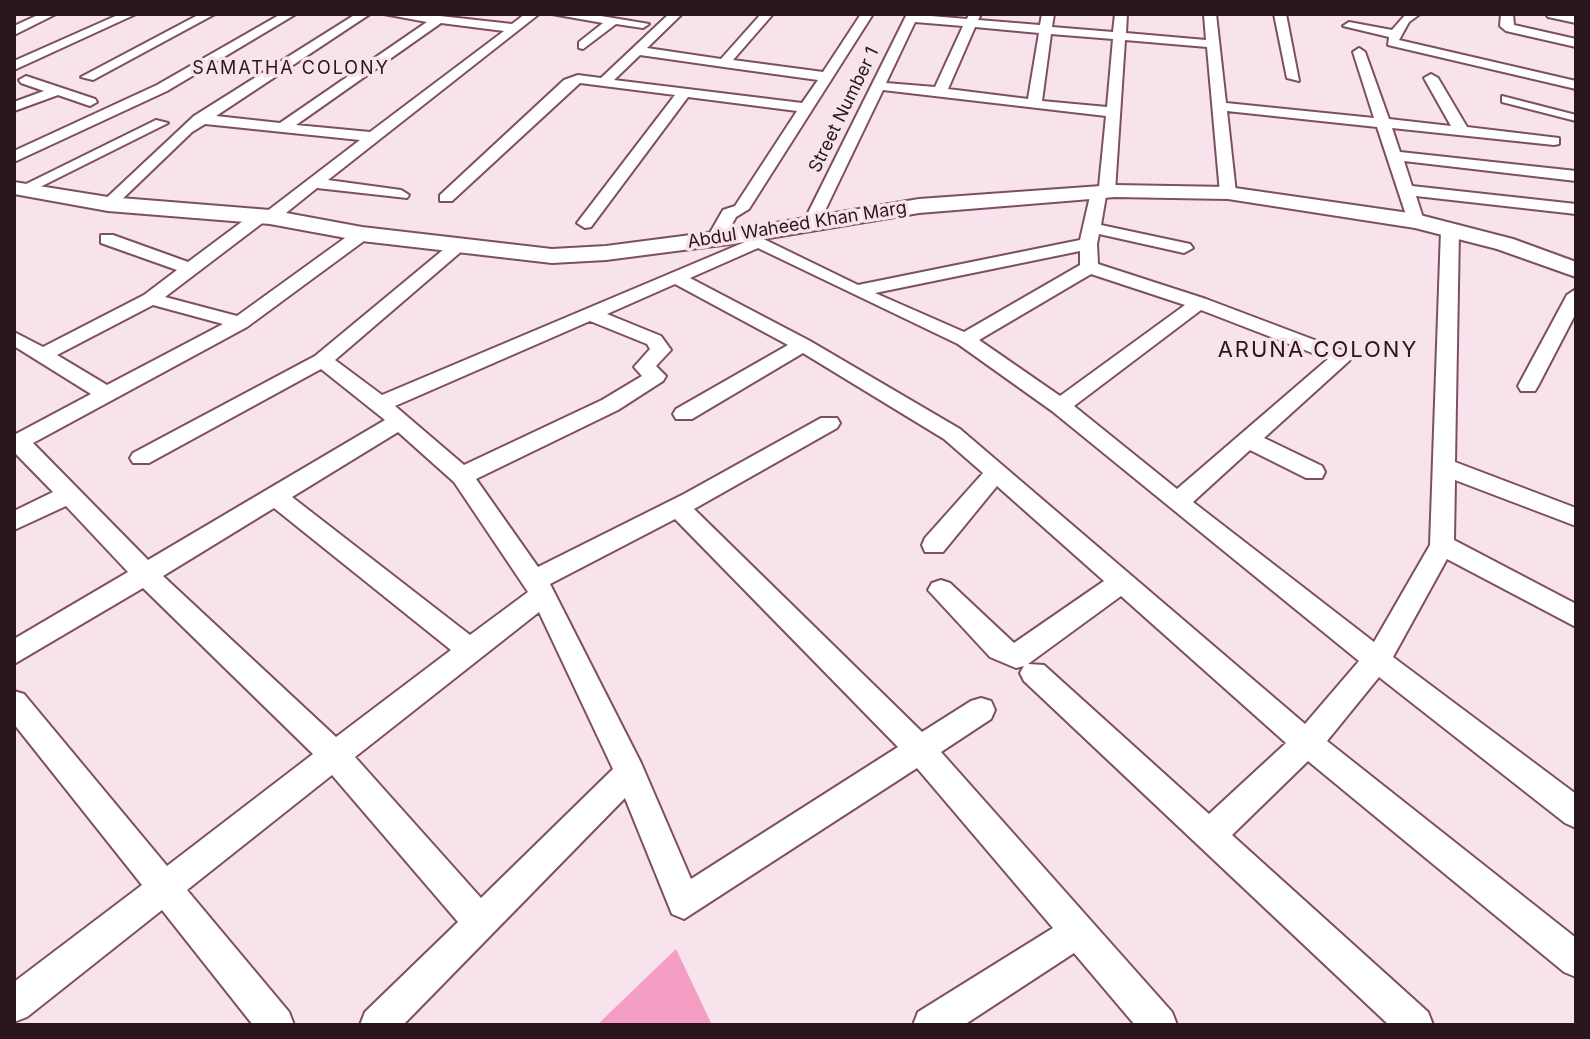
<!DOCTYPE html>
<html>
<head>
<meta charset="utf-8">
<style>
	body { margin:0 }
	#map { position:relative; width:1590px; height:1039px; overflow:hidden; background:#f8e2eb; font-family:Inter,sans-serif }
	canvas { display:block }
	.frame { position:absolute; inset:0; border:16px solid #28151d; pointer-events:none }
</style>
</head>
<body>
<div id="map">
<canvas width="1590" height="1039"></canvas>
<div class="frame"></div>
</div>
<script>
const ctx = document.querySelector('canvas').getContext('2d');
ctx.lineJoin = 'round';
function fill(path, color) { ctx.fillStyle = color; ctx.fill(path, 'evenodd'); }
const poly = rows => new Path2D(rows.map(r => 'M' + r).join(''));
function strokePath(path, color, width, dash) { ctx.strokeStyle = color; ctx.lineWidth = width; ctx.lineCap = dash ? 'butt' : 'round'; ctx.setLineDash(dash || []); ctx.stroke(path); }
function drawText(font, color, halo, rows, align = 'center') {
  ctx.font = font + ' Inter,sans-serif'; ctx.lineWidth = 7; ctx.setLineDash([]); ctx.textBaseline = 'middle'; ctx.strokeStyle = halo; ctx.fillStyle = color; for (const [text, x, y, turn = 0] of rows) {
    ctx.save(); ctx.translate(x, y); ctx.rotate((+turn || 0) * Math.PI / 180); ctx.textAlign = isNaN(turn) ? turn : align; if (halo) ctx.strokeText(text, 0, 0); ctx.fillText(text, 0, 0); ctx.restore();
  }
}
fill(poly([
	[676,949,712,1025,597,1025]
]), '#f49ec3');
const street = poly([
	[40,14,56,14,14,35,14,26,40,14],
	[120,14,136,14,14,70,14,61,120,14],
	[200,14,215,14,93,80,81,77,200,14],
	[281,14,296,14,167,91,14,162,14,151,157,85,281,14],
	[356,14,370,14,216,116,280,123,427,22,384,14,422,14,512,24,525,14,539,14,328,180,401,190,409,195,407,198,317,188,276,221,265,221,165,297,237,316,356,230,368,230,368,238,247,327,33,443,148,560,385,420,321,369,149,463,133,463,130,458,133,453,315,356,455,240,467,240,470,244,335,360,382,395,745,242,736,235,745,230,858,285,1080,240,1091,192,1099,187,1106,116,883,90,819,223,817,227,805,227,803,223,907,14,967,19,969,14,981,14,978,20,1040,25,1042,14,1054,14,1052,27,1113,32,1115,14,1127,14,1126,33,1206,40,1204,14,1216,14,1226,103,1374,118,1353,52,1359,48,1365,52,1389,119,1451,126,1424,78,1431,74,1438,78,1467,127,1559,138,1559,144,1554,145,1392,128,1400,152,1576,171,1576,181,1404,161,1412,186,1576,204,1576,214,1416,196,1424,221,1416,226,1408,221,1377,127,1227,111,1236,193,1228,198,1220,193,1207,47,1125,40,1115,191,1106,196,1101,225,1190,244,1193,248,1184,253,1099,234,1097,244,1098,264,1206,299,1349,353,1352,357,1349,361,1264,438,1322,466,1325,472,1322,478,1306,478,1250,450,1193,502,1374,642,1430,545,1441,230,1450,225,1459,230,1455,462,1576,508,1576,526,1455,480,1454,540,1576,604,1576,627,1447,559,1393,657,1576,794,1576,828,1565,823,1379,677,1327,741,1576,938,1576,977,1564,972,1308,761,1232,835,1428,1012,1433,1025,1389,1025,1024,681,1020,673,1024,666,1016,668,990,657,928,590,932,583,941,580,950,583,1014,643,1104,581,997,486,943,552,925,552,922,545,925,538,983,473,944,439,803,353,692,419,676,419,673,414,676,409,788,345,675,284,607,314,661,336,671,350,656,366,666,376,663,381,618,410,476,479,538,567,684,494,821,418,837,418,840,423,837,428,694,509,922,732,971,701,981,698,991,701,995,710,991,719,941,752,1172,1012,1177,1025,1135,1025,1074,953,964,1025,913,1025,918,1012,1053,928,917,768,684,919,672,914,625,798,403,1025,360,1025,365,1012,458,922,332,775,187,890,289,1012,294,1025,253,1025,162,910,27,1017,14,1022,14,982,142,885,14,724,14,691,24,694,167,866,313,754,143,588,14,664,14,639,128,572,66,506,14,530,14,511,53,492,14,452,14,435,91,394,14,346,14,332,43,347,144,295,177,270,101,243,101,235,113,235,188,262,255,212,266,212,360,140,205,124,192,132,114,207,108,209,100,204,194,116,356,14],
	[915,22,963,26,935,87,886,83,915,22],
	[441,23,504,31,370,132,296,125,441,23],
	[975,27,1039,33,1028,99,948,89,975,27],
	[1051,34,1113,39,1107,107,1042,101,1051,34],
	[758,248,958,344,1052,411,1359,661,1305,724,960,429,810,341,690,278,758,248],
	[1080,251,1080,265,964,332,875,293,1080,251],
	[1091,274,1185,305,1060,396,979,340,1091,274],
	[153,305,223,324,107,385,57,355,153,305],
	[1201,310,1328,359,1177,489,1074,406,1201,310],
	[590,321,647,344,650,349,634,367,642,376,602,400,464,465,395,406,590,321],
	[398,432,454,482,528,592,470,635,292,497,398,432],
	[274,508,451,650,336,737,163,576,274,508],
	[675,519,898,747,691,879,641,763,550,584,675,519],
	[1121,596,1286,743,1209,814,1044,665,1028,664,1121,596],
	[539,612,613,769,481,898,355,757,539,612],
	[552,14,589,14,649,24,643,28,616,24,583,49,579,48,579,42,603,23,552,14],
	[669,14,682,14,647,48,721,59,761,14,773,14,733,60,823,72,861,14,873,14,749,209,736,217,722,242,710,242,707,238,723,210,735,206,797,111,688,97,591,227,585,228,577,223,675,95,580,83,452,201,440,201,440,195,564,80,578,75,601,78,669,14],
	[640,55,724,67,818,80,802,103,614,80,640,55],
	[1274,14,1286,14,1299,81,1287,78,1274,14],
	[1406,14,1420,14,1409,22,1399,40,1576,81,1576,89,1388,45,1389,37,1343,26,1349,22,1392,30,1406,14],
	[1501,14,1513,14,1514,25,1576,39,1576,47,1506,31,1500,26,1501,14],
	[1546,14,1576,15,1576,23,1548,17,1546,14],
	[26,76,95,99,97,102,90,106,58,95,14,111,14,102,44,91,21,83,19,80,26,76],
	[1502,96,1576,115,1576,121,1502,102,1502,96],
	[156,120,168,123,28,193,14,190,156,120],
	[1576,289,1576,313,1538,386,1535,391,1521,391,1518,386,1567,295,1576,289]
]);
const secondary = poly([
	[14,182,108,197,270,210,362,227,552,249,606,246,745,228,919,199,1115,185,1228,187,1416,214,1513,239,1576,262,1576,277,1497,249,1415,228,1228,199,1115,197,919,213,745,242,606,260,552,263,362,241,270,224,108,211,14,194,14,182]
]);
strokePath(street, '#7d4f63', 4);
strokePath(secondary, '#7d4f63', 4);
fill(street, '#fff');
fill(secondary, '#fff');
ctx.letterSpacing = '2px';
drawText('18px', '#28151d', '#f8e2eb', [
	["SAMATHA COLONY",291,69]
]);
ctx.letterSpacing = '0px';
drawText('18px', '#28151d', '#f8e2eb', [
	["Street Number 1",844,110,-64],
	["Abdul Waheed Khan Marg",797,225,-9]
]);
ctx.letterSpacing = '2px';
drawText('22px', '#28151d', '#f8e2eb', [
	["ARUNA COLONY",1318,350]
]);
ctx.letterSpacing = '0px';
</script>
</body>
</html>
